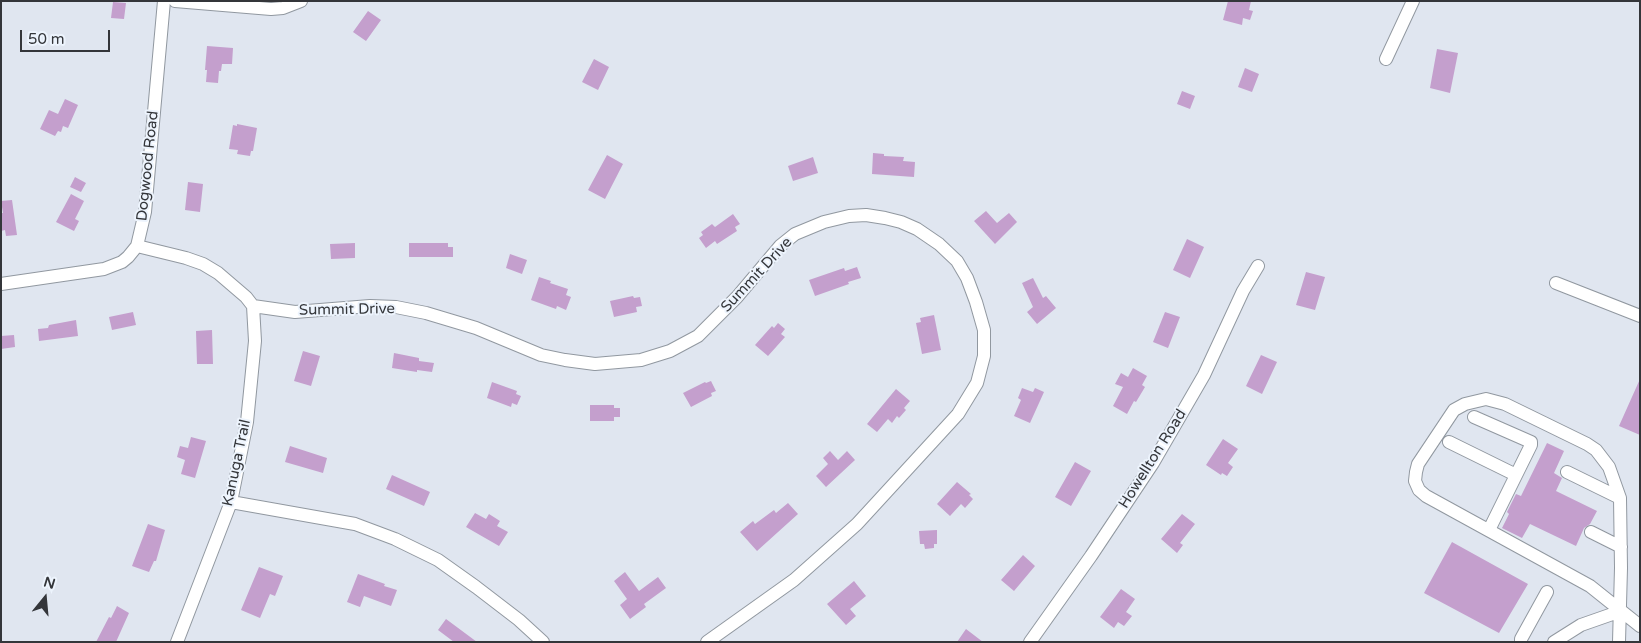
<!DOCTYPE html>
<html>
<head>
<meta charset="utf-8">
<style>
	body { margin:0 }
	#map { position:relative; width:1641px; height:643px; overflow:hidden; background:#e0e6f0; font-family:"Varela Round",sans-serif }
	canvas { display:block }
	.frame { position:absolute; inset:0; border:2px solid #34363a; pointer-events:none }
	.north { position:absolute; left:20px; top:573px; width:50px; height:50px; -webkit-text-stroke:4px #edf4fd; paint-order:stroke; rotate:17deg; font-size:14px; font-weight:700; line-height:20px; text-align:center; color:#34363a }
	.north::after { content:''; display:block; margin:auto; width:18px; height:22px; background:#34363a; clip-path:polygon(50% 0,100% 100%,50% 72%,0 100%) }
	.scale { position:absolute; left:20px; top:30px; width:90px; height:22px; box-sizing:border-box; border:2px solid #34363a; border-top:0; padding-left:6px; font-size:15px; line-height:18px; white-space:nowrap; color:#34363a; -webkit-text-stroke:4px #edf4fd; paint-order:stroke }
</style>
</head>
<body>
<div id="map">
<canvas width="1641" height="643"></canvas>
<div class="frame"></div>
<div class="north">N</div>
<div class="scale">50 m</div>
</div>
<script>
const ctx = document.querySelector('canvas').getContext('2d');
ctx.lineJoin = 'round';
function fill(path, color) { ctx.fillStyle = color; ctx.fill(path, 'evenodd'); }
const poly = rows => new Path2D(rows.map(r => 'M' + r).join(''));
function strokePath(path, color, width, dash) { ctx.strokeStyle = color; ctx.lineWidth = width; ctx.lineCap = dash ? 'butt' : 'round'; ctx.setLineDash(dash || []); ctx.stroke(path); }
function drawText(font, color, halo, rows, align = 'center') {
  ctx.font = font + ' "Varela Round",sans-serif'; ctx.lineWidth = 4; ctx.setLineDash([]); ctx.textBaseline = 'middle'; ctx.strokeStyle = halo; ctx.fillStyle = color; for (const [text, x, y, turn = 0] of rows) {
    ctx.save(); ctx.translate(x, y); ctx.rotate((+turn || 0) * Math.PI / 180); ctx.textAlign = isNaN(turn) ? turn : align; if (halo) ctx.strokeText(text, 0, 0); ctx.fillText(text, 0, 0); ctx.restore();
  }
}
fill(poly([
	[1228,1,1251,1,1249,10,1253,11,1250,20,1243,18,1242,25,1223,20],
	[113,2,126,3,124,19,111,18],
	[368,11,381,20,366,41,353,32],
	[207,46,233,48,232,64,222,64,221,71,219,71,218,83,206,82,207,70,205,70],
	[1437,49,1458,53,1450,93,1430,88],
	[594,59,609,67,598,90,582,82],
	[1245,68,1259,74,1252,92,1238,87],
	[1182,91,1195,96,1190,109,1177,104],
	[65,99,78,105,68,128,63,126,61,132,58,131,55,136,40,129,49,110,58,114],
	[237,124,257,128,253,151,251,151,250,156,237,154,238,150,229,149,233,125,237,126],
	[873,153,884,154,884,156,904,157,903,161,915,162,914,177,872,174],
	[607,155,623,164,605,199,588,190],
	[813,157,818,173,793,181,788,166],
	[75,177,86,183,81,192,70,187],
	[188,182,203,184,200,212,185,210],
	[71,194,84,201,75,219,79,221,74,231,56,222],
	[12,200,17,235,6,236,5,230,1,231,1,213,3,213,1,201],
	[986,211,997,223,1009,213,1017,222,995,244,974,221],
	[733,214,740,224,735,227,737,231,717,244,715,241,706,248,699,238,703,235,701,232,712,224,715,227],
	[1187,239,1204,247,1190,278,1173,270],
	[355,243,355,258,331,259,330,244],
	[409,243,448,243,448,247,453,247,453,257,409,257],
	[510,254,527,260,522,274,506,268],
	[857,267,861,278,848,282,849,284,815,296,809,280,844,268,845,271],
	[1306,272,1325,277,1315,310,1296,305],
	[539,277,551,281,550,283,568,289,566,295,571,297,566,310,557,306,556,309,531,300],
	[1033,278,1043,298,1046,296,1056,308,1037,324,1027,312,1033,307,1022,283],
	[633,296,634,298,640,297,642,306,636,307,637,312,614,317,610,301],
	[133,312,136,325,112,330,109,317],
	[1165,312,1180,317,1168,348,1153,342],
	[934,315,941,350,922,354,916,323,921,322,920,318],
	[76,320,78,336,39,341,38,329,48,328,49,325],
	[778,323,785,329,781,334,785,337,768,356,755,345,772,326,774,328],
	[212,330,213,364,197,364,196,331],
	[14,335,15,347,1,349,1,336],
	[303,351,320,356,311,386,294,381],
	[394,353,419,358,419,361,434,363,432,372,417,370,417,372,392,368],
	[1261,355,1277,362,1262,394,1246,386],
	[1133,368,1147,376,1142,385,1145,387,1136,402,1134,401,1127,414,1113,406,1123,387,1115,384,1121,373,1128,377],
	[1640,379,1640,435,1619,426],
	[711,381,716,391,711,393,712,396,691,407,683,393,705,382,706,383],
	[492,382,517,391,516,394,521,396,517,405,512,403,511,407,487,398],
	[1022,388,1033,392,1035,388,1044,392,1030,423,1014,416,1021,400,1018,398],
	[896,389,910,401,904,408,906,410,899,418,897,416,892,423,888,419,877,432,867,424],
	[590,405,614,405,614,408,620,408,620,417,614,417,614,421,590,421],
	[191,437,206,441,195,478,181,474,185,460,177,457,180,446,188,448],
	[1223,439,1238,449,1228,463,1233,467,1227,476,1222,473,1221,475,1206,465],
	[1547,443,1564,451,1554,473,1562,478,1556,491,1597,511,1590,524,1584,528,1576,546,1530,524,1522,538,1502,528,1509,514,1507,512,1516,494,1521,496],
	[290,446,327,458,323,473,285,462],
	[830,451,838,460,847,451,855,460,826,487,816,476,828,464,823,458],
	[1075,462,1091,471,1071,506,1055,497],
	[392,475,430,492,424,506,386,489],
	[957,482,971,494,969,495,973,499,965,508,961,504,950,516,937,504],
	[788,503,798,514,757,551,740,532,753,521,755,524,774,510,776,513],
	[475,513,486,519,489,514,500,521,497,526,508,532,499,546,466,527],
	[1182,514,1195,524,1180,543,1183,545,1177,553,1161,539],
	[148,524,165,530,156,561,154,561,149,572,132,566],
	[937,530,937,544,934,544,934,548,925,549,924,544,920,544,919,531],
	[1452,542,1528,584,1499,633,1424,593],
	[1023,555,1035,566,1014,591,1001,580],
	[259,567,283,576,275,596,270,594,260,618,241,610],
	[625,572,639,591,658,577,666,588,644,604,646,607,630,619,620,605,627,599,614,581],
	[358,574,385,584,384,586,397,590,391,606,364,596,360,607,347,602],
	[854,581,866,596,850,609,856,616,846,625,827,604],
	[1121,589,1135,599,1126,612,1132,616,1124,626,1118,622,1114,628,1100,617],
	[117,606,129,613,116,642,96,642,109,617,111,618],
	[446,619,477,642,454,642,438,630],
	[966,629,983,642,957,642]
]), '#c49fcd');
const minor = poly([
	[175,1,271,9,283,8,301,1],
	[1386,59,1413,1],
	[137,246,186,258,203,264,218,273,246,297,253,306,295,312,370,306,396,307,426,313,476,328,541,355,565,360,595,364,641,360,670,351,698,336,737,297,780,246,795,234,824,222,849,216,866,215,885,218,901,222,917,229,939,244,957,261,967,278,976,302,984,330,984,356,977,383,958,414,857,524,794,580,707,642],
	[1556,283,1640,316],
	[1,284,104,269,122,262,128,257,137,246,145,212,164,1],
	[1474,417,1531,442,1531,445,1489,530],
	[1449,442,1516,475],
	[1567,472,1620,498,1621,568,1619,642],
	[1620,498,1609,467,1596,450,1587,444,1505,404,1486,399,1465,404,1454,410,1418,464,1416,472,1415,481,1419,490,1426,496,1590,586,1640,626],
	[231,502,355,524,395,539,438,560,476,587,519,620,543,642],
	[1591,532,1621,547],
	[177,642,231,502,247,422,255,341,253,306],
	[1030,642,1091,556,1153,463,1204,375,1243,291,1258,266],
	[1521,642,1521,639,1547,592],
	[1554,642,1581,625,1621,611]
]);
strokePath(minor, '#9198a0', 14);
strokePath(minor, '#fff', 12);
drawText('15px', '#34363a', '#edf4fd', [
	["Dogwood Road",148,166,-84],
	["Summit Drive",757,275,-47],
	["Summit Drive",347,310,-1],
	["Howellton Road",1153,459,-58],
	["Kanuga Trail",237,463,-78]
]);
</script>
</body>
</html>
